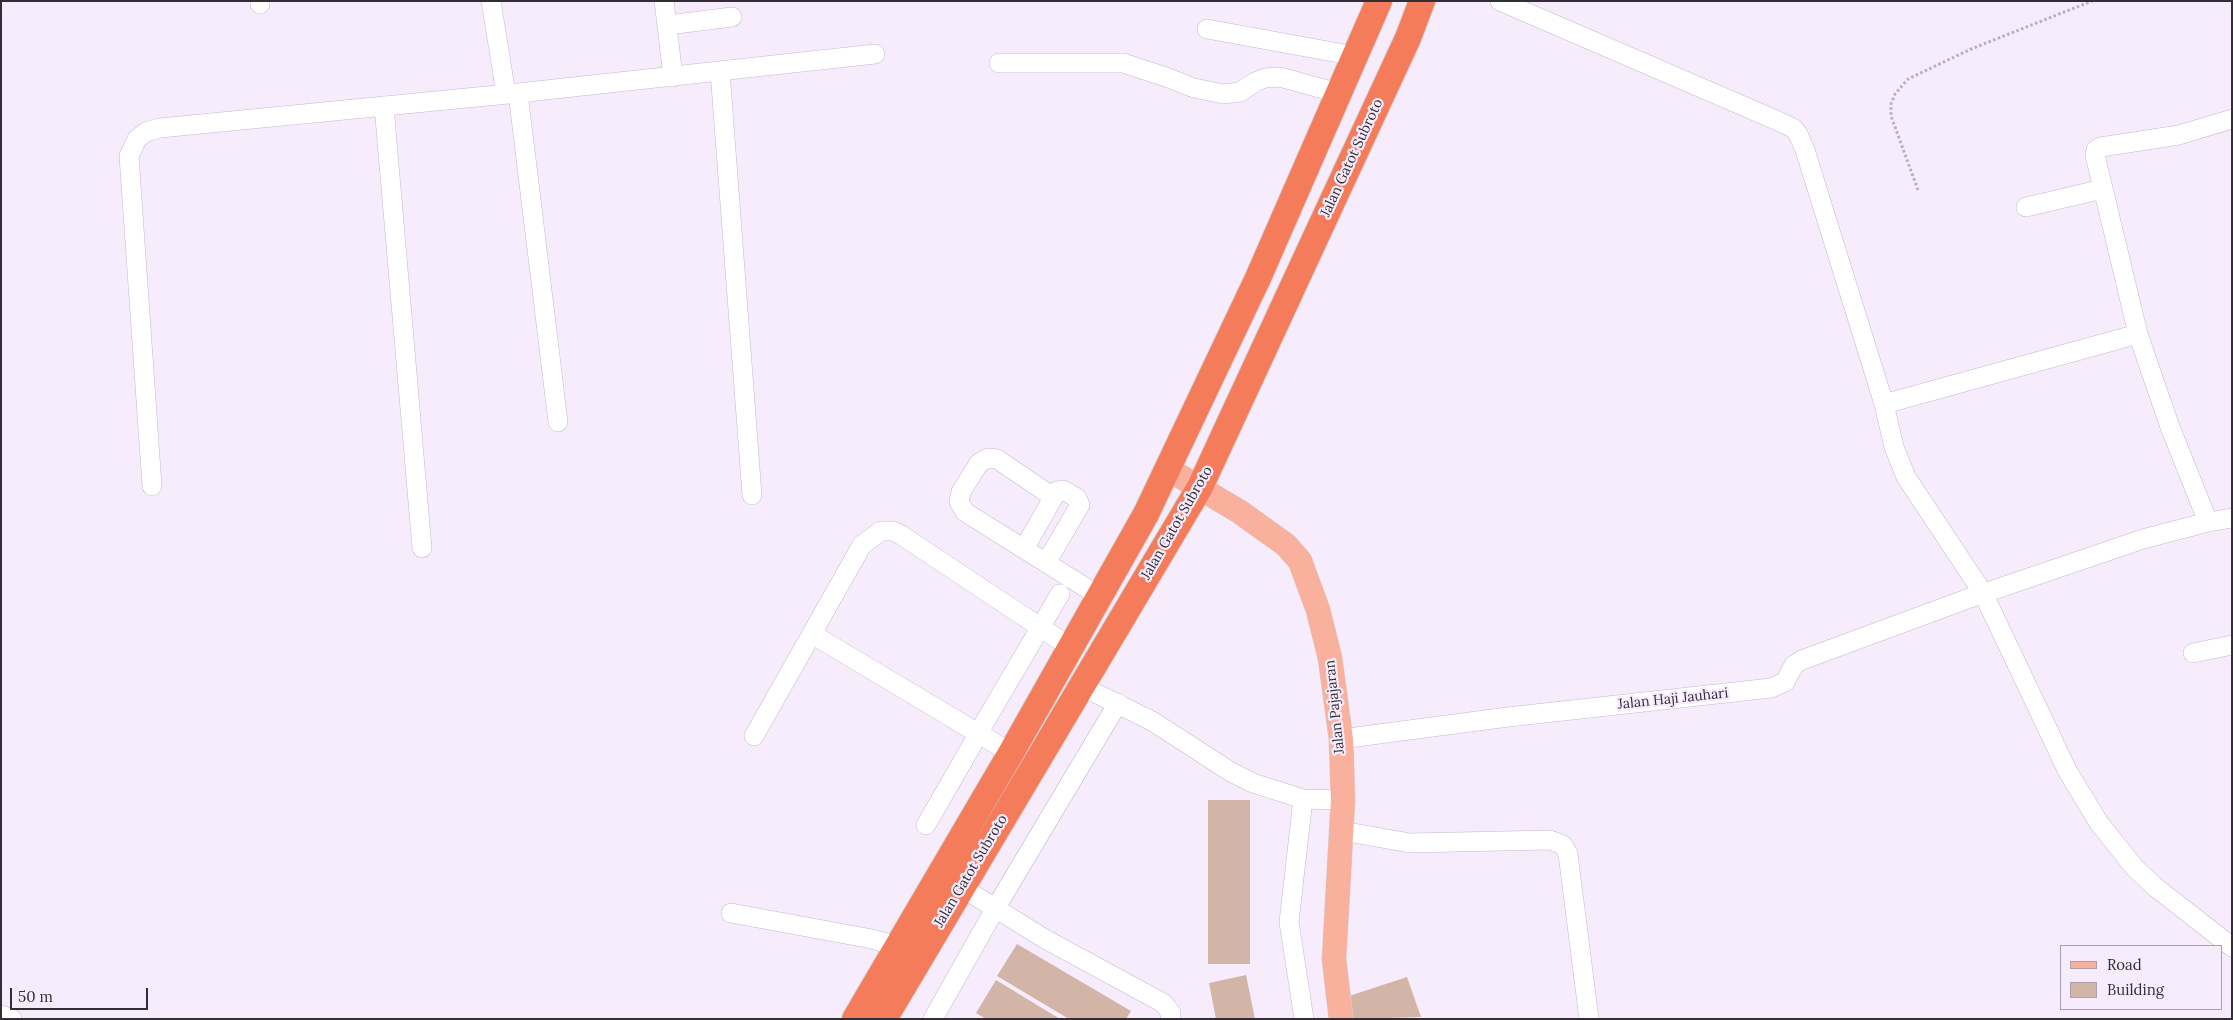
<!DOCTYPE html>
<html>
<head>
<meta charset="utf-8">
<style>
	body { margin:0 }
	#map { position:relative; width:2233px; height:1020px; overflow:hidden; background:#f6ecfc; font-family:Lora,serif }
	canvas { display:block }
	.frame { position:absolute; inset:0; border:2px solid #332d37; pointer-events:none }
	.legend { position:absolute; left:2060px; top:945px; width:162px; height:65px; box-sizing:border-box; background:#f6ecfc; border:1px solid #a8a0ad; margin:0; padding:6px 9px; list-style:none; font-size:15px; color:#332d37 }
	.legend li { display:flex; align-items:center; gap:10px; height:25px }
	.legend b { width:25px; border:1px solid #a8a0ad }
	.scale { position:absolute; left:10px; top:988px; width:138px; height:22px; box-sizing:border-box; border:2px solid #332d37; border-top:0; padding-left:6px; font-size:15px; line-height:18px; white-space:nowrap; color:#332d37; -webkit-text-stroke:4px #f6ecfc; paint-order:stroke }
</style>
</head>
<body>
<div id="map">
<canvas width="2233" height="1020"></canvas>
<div class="frame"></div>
<ul class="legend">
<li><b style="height:6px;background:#f9b09d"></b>Road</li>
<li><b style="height:14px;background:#d3b5a7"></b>Building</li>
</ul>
<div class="scale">50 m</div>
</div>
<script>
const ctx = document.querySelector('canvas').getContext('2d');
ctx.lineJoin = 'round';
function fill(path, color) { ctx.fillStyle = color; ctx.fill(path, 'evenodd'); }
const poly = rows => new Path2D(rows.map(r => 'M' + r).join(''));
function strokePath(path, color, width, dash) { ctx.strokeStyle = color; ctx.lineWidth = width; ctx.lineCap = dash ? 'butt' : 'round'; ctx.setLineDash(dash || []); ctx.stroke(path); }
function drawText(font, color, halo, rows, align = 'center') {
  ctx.font = font + ' Lora,serif'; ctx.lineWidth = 4.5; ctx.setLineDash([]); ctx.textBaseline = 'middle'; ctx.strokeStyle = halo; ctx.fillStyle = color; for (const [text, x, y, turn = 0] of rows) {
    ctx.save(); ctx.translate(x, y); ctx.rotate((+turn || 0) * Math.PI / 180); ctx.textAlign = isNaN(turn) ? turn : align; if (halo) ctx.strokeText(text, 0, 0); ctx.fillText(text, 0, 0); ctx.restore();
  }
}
fill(poly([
	[1208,800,1250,800,1250,964,1208,964],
	[1017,944,1131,1011,1126,1019,1069,1019,997,976],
	[1246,975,1255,1019,1216,1019,1209,983],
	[1407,977,1421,1017,1350,1019,1343,998],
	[996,980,1060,1019,986,1019,976,1013]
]), '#d3b5a7');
const minor = poly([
	[260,1,260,4],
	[491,1,506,94],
	[664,1,673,77],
	[1500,1,1778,121,1793,128,1798,134,1805,150,1884,404,1894,447,1906,477,1983,593,2068,772,2099,823,2135,868,2154,886,2232,947],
	[668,25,732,17],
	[1207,29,1355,56],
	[999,63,1123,63,1166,77,1194,88,1223,94,1240,92,1255,82,1265,78,1280,77,1338,93],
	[720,71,752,495],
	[518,93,558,422],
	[384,106,422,548],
	[2026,207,2103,189],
	[1884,404,2138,334],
	[152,486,129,156,137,139,146,132,160,128,518,93,875,54],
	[1053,497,997,459,988,458,979,463,961,492,959,502,965,512,1099,596],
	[2208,522,2170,427,2138,334,2095,155,2096,150,2101,147,2179,135,2232,119],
	[1024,549,1057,491,1063,490,1077,498,1080,505,1046,563],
	[812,634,1011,753],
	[2193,653,2232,645],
	[1081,686,1152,721,1231,772,1253,783,1303,799,1343,800],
	[983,725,1060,594],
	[754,736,862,545,881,531,893,531,901,535,1070,647],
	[1341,739,1508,717,1771,688,1785,682,1794,665,1802,660,1967,599,2143,539,2208,522,2232,518],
	[1303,799,1289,922,1304,1019],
	[926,825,979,733],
	[1342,831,1410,843,1550,840,1563,845,1568,854,1589,1019],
	[961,887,1045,939,1163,1003,1171,1013,1170,1019],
	[731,913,872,939,897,946],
	[1,1015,12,1019],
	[933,1019,995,909,1118,703]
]);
const major = poly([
	[1168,469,1240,512,1286,545,1300,561,1318,610,1330,658,1341,739,1343,800,1334,959,1341,1019]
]);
const highway = poly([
	[855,1019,1011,753,1146,514,1258,278,1379,1],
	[884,1019,1200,487,1408,38,1422,1]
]);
strokePath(minor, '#c7b6cf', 20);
strokePath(major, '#d6d5d7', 25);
strokePath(highway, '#d6d5d7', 28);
strokePath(poly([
	[1918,190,1891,116,1891,104,1895,94,1908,79,1971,49,2092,1]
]), '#b8afbd', 3, [2.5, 2.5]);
strokePath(minor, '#fff', 19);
strokePath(major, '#f9b09d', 24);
strokePath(highway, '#f57c5b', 26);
drawText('14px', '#332d37', '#f6ecfc', [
	["Jalan Gatot Subroto",1352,158,-65],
	["Jalan Gatot Subroto",1177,523,-60],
	["Jalan Haji Jauhari",1673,699,-6],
	["Jalan Pajajaran",1335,707,-96],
	["Jalan Gatot Subroto",971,871,-59]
]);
</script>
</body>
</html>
